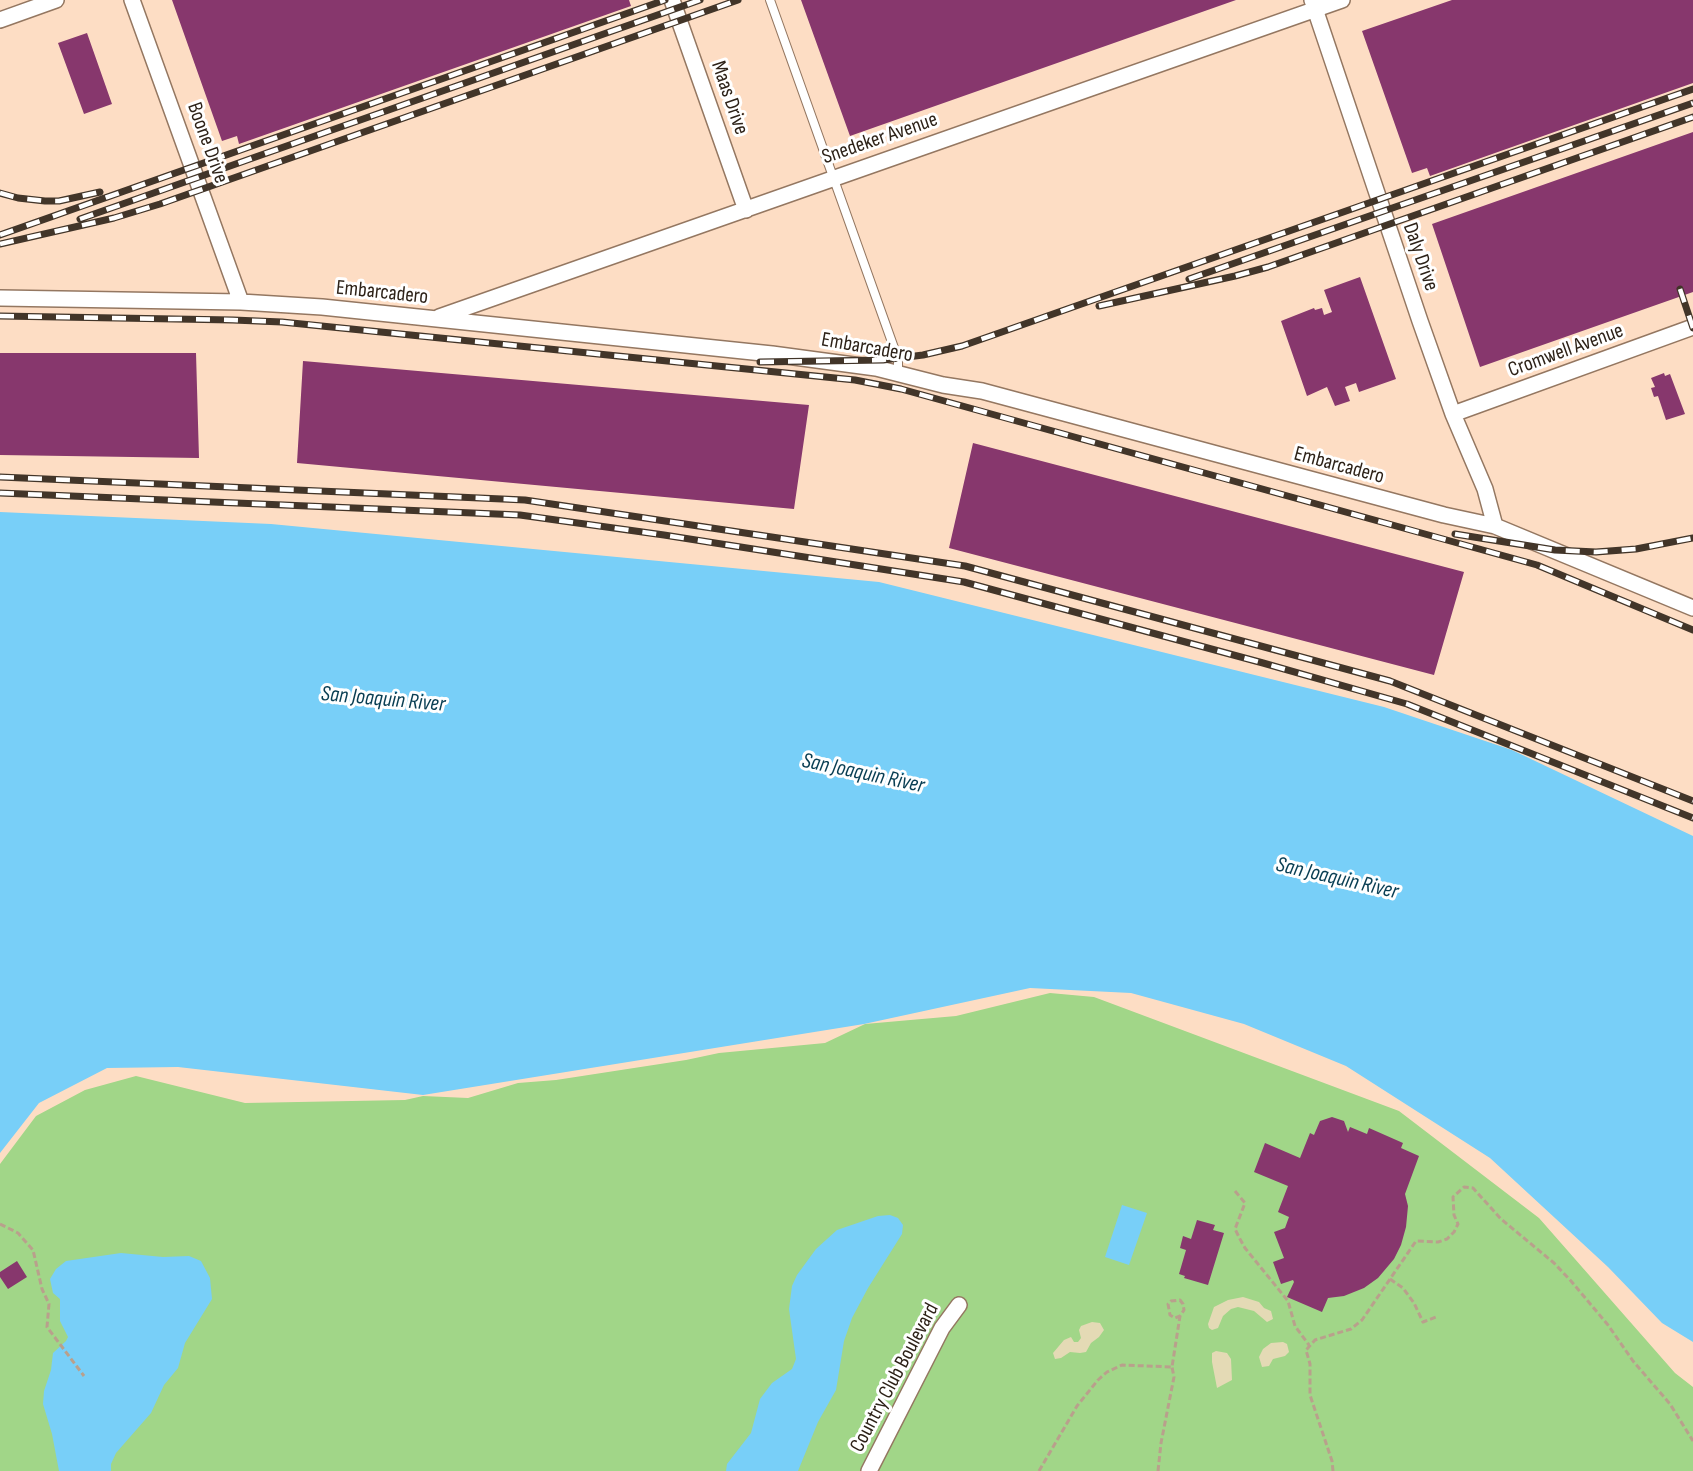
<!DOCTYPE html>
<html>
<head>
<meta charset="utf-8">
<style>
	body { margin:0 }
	canvas { display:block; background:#fdddc4 }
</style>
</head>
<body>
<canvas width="1693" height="1471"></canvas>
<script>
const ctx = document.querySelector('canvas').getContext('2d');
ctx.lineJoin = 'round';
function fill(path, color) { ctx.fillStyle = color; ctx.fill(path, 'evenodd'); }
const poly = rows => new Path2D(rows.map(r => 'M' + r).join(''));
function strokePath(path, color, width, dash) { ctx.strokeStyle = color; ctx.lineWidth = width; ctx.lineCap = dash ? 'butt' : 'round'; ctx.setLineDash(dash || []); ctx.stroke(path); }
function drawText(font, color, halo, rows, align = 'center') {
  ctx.font = font + ' "Sofia Sans Condensed",sans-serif'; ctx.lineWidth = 6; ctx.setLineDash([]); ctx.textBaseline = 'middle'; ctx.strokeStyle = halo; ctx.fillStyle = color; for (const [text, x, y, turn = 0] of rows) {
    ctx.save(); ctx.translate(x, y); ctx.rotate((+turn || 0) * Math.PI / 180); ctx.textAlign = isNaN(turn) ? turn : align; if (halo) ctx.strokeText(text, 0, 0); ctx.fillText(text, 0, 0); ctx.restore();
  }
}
fill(poly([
	[1050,993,1094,997,1399,1111,1539,1218,1675,1373,1693,1387,1693,1471,0,1471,0,1164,36,1116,85,1090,136,1076,245,1103,405,1100,423,1096,468,1098,518,1083,556,1080,686,1060,719,1053,825,1043,865,1024,956,1016]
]), '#a1d688');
fill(poly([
	[1243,1297,1259,1302,1264,1308,1271,1311,1273,1319,1267,1322,1254,1311,1238,1307,1231,1309,1223,1316,1218,1328,1212,1330,1209,1328,1208,1324,1214,1307,1228,1300],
	[1092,1322,1100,1323,1104,1330,1099,1337,1091,1343,1086,1352,1080,1353,1070,1352,1061,1358,1055,1359,1053,1353,1064,1340,1071,1337,1074,1342,1078,1342,1081,1338,1079,1330,1081,1326],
	[1283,1342,1287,1344,1289,1352,1285,1356,1273,1359,1269,1366,1262,1367,1259,1357,1263,1349,1271,1343],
	[1216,1351,1227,1353,1231,1359,1232,1380,1217,1388,1212,1362,1212,1353]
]), '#e4dab5');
fill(poly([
	[0,512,271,524,879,582,1384,707,1512,750,1693,836,1693,1342,1662,1323,1608,1267,1490,1158,1346,1066,1244,1024,1131,993,1030,988,864,1024,423,1095,178,1067,107,1068,39,1103,0,1153],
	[1122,1205,1147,1213,1129,1265,1105,1257],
	[890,1215,898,1218,903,1225,902,1234,868,1288,852,1318,844,1341,836,1390,818,1422,798,1471,726,1471,727,1464,751,1433,760,1399,772,1383,792,1369,796,1359,789,1309,792,1286,797,1275,816,1249,837,1230,878,1216],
	[121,1253,163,1257,189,1256,201,1261,210,1278,212,1299,185,1343,178,1368,164,1385,151,1413,116,1453,111,1464,111,1471,59,1471,52,1434,43,1404,44,1391,51,1370,53,1353,66,1341,68,1337,60,1321,60,1299,53,1293,50,1279,56,1269,66,1261]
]), '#78cff8');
fill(poly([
	[172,0,629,0,631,6,239,144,237,136,222,141],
	[801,0,1236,0,850,136],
	[1452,0,1693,0,1693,83,1430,176,1427,168,1412,173,1362,31],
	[87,33,112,104,84,114,58,43],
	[1693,132,1693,292,1480,367,1432,224],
	[1360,277,1396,379,1359,392,1356,383,1345,387,1350,401,1335,406,1327,387,1307,396,1281,321,1314,308,1315,310,1322,308,1324,315,1332,312,1324,290],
	[0,353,196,353,199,458,0,455],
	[303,361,809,405,794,509,297,463],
	[1664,373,1665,376,1670,374,1685,414,1666,420,1658,396,1654,397,1651,388,1655,387,1651,378],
	[973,443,1464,572,1434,675,949,548],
	[1332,1117,1344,1121,1348,1132,1350,1127,1367,1134,1369,1128,1403,1143,1401,1148,1419,1156,1405,1194,1408,1206,1406,1227,1401,1245,1394,1259,1378,1278,1364,1288,1344,1296,1328,1298,1322,1312,1287,1297,1294,1282,1293,1280,1281,1284,1273,1262,1284,1258,1274,1232,1285,1228,1289,1217,1278,1212,1288,1186,1254,1172,1265,1143,1300,1158,1310,1133,1314,1135,1320,1121],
	[1197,1220,1215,1225,1213,1230,1224,1233,1208,1285,1184,1278,1185,1276,1179,1274,1186,1250,1180,1248,1183,1236,1191,1239],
	[17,1261,27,1277,8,1289,0,1277,0,1272]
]), '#87376d');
const lane = poly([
	[770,0,898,359,898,373]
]);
const street = poly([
	[132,0,241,302],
	[672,0,746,210],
	[1312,0,1420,321,1453,414,1485,489,1495,526],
	[0,20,56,0],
	[0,298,241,302,322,307,772,354,876,368,943,385,982,391,1444,515,1495,526,1693,608],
	[439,317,1342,0],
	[1453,414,1693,327],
	[869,1471,942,1328,959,1305]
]);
strokePath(lane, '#947761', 10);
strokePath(street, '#947761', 18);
strokePath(poly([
	[1235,1191,1245,1203,1235,1229,1240,1239,1245,1248,1288,1301,1295,1326,1309,1345],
	[0,1224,18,1233,33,1250,42,1289,49,1304,47,1327,84,1376],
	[1390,1279,1403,1288,1414,1303,1423,1322,1436,1317],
	[1039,1471,1077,1406,1098,1380,1107,1372,1122,1365,1172,1367,1180,1316,1184,1310,1183,1304,1180,1300,1171,1301,1168,1304,1170,1315,1175,1318,1180,1316],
	[1158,1471,1161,1443,1174,1377,1172,1367],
	[1333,1471,1332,1461,1310,1395,1310,1364,1306,1350,1315,1340,1351,1329,1362,1320,1416,1241,1438,1242,1447,1239,1454,1232,1458,1224,1454,1215,1453,1197,1464,1187,1473,1188,1501,1219,1554,1263,1571,1281,1608,1325,1633,1361,1670,1404,1693,1441]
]), '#b9a08c', 3, [6, 3]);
strokePath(lane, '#fff', 8);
strokePath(street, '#fff', 15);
const rail = poly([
	[0,193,18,198,45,201,59,201,100,192],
	[80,219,700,0],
	[0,235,665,0],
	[0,244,114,218,160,204,738,0],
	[1189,279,1693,103],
	[1680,289,1693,328],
	[1099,306,1235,276,1268,267,1693,117],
	[0,316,233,320,282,322,855,380,901,389,1537,565,1693,630],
	[760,362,883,360,923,355,962,346,1693,89],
	[0,477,525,500,965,566,1390,681,1693,801],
	[0,493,520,515,664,535,964,582,1263,663,1407,704,1693,818],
	[1455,534,1555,550,1596,552,1636,549,1693,538]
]);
strokePath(rail, '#423529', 7);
strokePath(rail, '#fff', 4.5, [14]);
drawText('21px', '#2d2218', '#fff', [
	["Maas Drive",729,98,71],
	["Snedeker Avenue",880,139,-19],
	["Boone Drive",207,143,70],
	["Daly Drive",1420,257,71],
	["Embarcadero",382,293,6],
	["Embarcadero",867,348,10],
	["Cromwell Avenue",1566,351,-20],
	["Embarcadero",1339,466,15],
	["Country Club Boulevard",895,1378,-62]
]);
drawText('italic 22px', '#093e53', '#fff', [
	["San Joaquin River",383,700,5],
	["San Joaquin River",863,774,12],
	["San Joaquin River",1337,879,13]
]);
</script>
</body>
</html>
